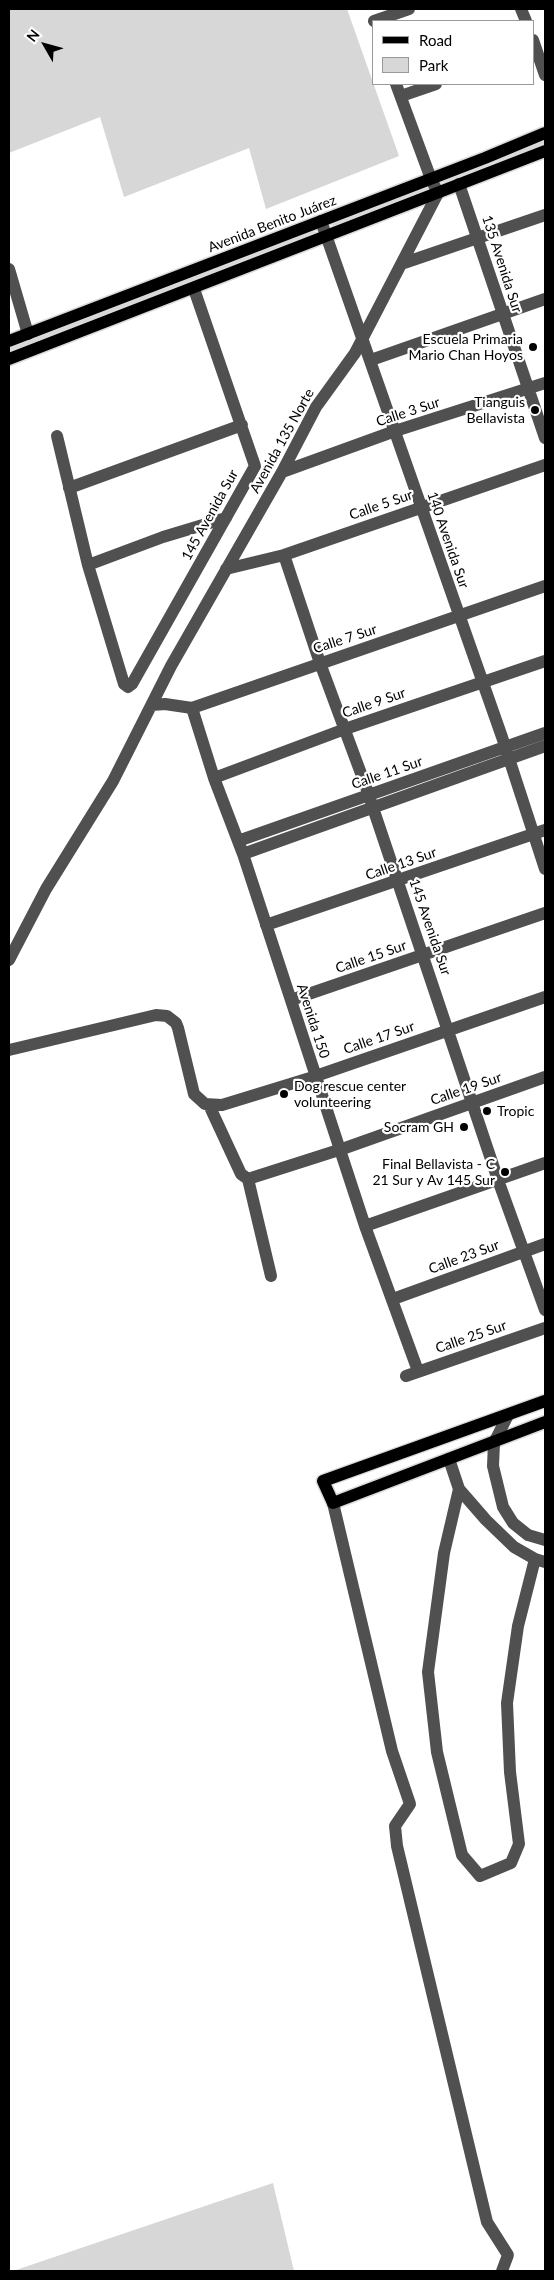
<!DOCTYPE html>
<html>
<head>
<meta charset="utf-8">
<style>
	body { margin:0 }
	#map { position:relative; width:554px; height:2280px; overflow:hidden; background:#fff; font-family:Lato,sans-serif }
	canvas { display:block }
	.frame { position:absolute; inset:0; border:10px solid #000; pointer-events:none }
	.legend { position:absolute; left:372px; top:20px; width:162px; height:65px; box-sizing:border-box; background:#fff; border:1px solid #999; margin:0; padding:6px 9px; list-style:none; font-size:15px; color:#000 }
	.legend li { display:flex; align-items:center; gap:10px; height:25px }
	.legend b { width:25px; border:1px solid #999 }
	.north { position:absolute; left:20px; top:20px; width:50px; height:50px; -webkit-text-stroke:4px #fff; paint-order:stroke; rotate:308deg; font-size:14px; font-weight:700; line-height:20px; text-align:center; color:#000 }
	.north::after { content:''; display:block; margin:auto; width:18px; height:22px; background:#000; clip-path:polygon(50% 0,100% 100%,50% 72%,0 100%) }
</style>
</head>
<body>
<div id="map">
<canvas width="554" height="2280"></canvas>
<div class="frame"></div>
<ul class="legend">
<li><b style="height:6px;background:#000"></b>Road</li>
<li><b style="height:14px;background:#d7d7d7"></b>Park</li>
</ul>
<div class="north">N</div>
</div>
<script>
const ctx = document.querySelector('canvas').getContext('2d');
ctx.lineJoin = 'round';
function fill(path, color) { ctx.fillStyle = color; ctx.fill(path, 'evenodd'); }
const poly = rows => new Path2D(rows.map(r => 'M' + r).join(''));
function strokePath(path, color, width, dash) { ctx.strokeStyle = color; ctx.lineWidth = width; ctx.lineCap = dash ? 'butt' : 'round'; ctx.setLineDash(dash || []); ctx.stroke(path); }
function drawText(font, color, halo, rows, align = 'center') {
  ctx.font = font + ' Lato,sans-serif'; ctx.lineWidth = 4.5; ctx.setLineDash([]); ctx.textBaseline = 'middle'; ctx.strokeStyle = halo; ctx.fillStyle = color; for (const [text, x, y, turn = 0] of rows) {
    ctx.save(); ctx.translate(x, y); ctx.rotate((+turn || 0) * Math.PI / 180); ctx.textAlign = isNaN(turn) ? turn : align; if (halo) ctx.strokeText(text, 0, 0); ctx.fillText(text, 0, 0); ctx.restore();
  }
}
fill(poly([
	[9,9,347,9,399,156,266,209,249,148,124,197,100,117,9,153],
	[545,138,545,146,447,185,444,183,443,179],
	[428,186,430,190,333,227,332,221],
	[314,231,317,234,9,353,9,347],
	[273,2183,294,2271,13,2271]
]), '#d7d7d7');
const major = poly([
	[9,341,485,158,545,133],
	[9,359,545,151],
	[545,1401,323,1481,333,1503,545,1422]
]);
strokePath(major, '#dbdbdb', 15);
strokePath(poly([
	[521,9,526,21],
	[374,21,409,9],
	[533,40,545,75],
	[401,96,436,84],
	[459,184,545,438],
	[321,221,502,737,545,869],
	[404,263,545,215],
	[9,269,28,334],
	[371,360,545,299],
	[57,436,88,565,124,684,128,687,132,684,255,466,194,289],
	[282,472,395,431,545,383],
	[69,488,242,425],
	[284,555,320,663,366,787,498,1180,545,1310],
	[88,565,163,537,226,518],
	[226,569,284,555,545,465],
	[152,705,165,704,192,708,545,586],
	[192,708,214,778,243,854,365,1226,418,1371],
	[214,778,345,729,545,661],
	[238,841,545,733],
	[243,854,545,746],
	[266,925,545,830],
	[9,960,46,889,113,781,171,666,282,472,316,407,355,353,438,193,431,179,396,84],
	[291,1000,545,913],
	[9,1050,156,1015,167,1016,176,1023,178,1028,194,1094,205,1104,222,1105,310,1078,545,997],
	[209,1105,241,1174,248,1179,271,1276],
	[248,1179,345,1148,545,1077],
	[365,1226,545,1163],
	[393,1299,545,1244],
	[406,1376,545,1328],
	[508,1415,494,1443,493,1466,503,1507,513,1523,528,1535,545,1540],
	[449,1459,459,1489,486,1520,514,1547,535,1559,545,1562],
	[459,1489,444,1553,428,1672,437,1752,462,1855,480,1876,511,1863,519,1844,510,1772,507,1703,518,1626,535,1559],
	[333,1503,392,1751,410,1804,395,1826,397,1846,487,2222,508,2255,502,2271]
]), '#505050', 12);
strokePath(major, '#000', 12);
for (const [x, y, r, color] of [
	[533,347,5,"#000"],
	[535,410,5,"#000"],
	[284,1094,5,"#000"],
	[487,1111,5,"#000"],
	[464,1127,5,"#000"],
	[505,1172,5,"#000"]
]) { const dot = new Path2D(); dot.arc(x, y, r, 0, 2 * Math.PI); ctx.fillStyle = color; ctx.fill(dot); strokePath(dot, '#fff', 2); }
drawText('14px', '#000', '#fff', [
	["Avenida Benito Juárez",272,224,-21],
	["135 Avenida Sur",502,264,72],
	["Calle 3 Sur",408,412,-18],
	["Avenida 135 Norte",282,441,-61],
	["Calle 5 Sur",381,505,-19],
	["145 Avenida Sur",210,515,-61],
	["140 Avenida Sur",448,540,71],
	["Calle 7 Sur",345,639,-18],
	["Calle 9 Sur",374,703,-19],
	["Calle 11 Sur",387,773,-19],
	["Calle 13 Sur",401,864,-19],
	["145 Avenida Sur",430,927,71],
	["Calle 15 Sur",371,957,-19],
	["Avenida 150",313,1021,72],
	["Calle 17 Sur",379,1038,-19],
	["Calle 19 Sur",466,1089,-19],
	["Calle 23 Sur",464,1257,-20],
	["Calle 25 Sur",471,1337,-19]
]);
drawText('14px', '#000', '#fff', [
	["Escuela Primaria",523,339],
	["Mario Chan Hoyos",523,355],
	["Tianguis",525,402],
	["Bellavista",525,418],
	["Dog rescue center",294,1086,"left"],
	["volunteering",294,1102,"left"],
	["Tropic",497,1111,"left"],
	["Socram GH",454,1127],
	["Final Bellavista - C",495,1164],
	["21 Sur y Av 145 Sur",495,1180]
], 'right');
</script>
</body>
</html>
